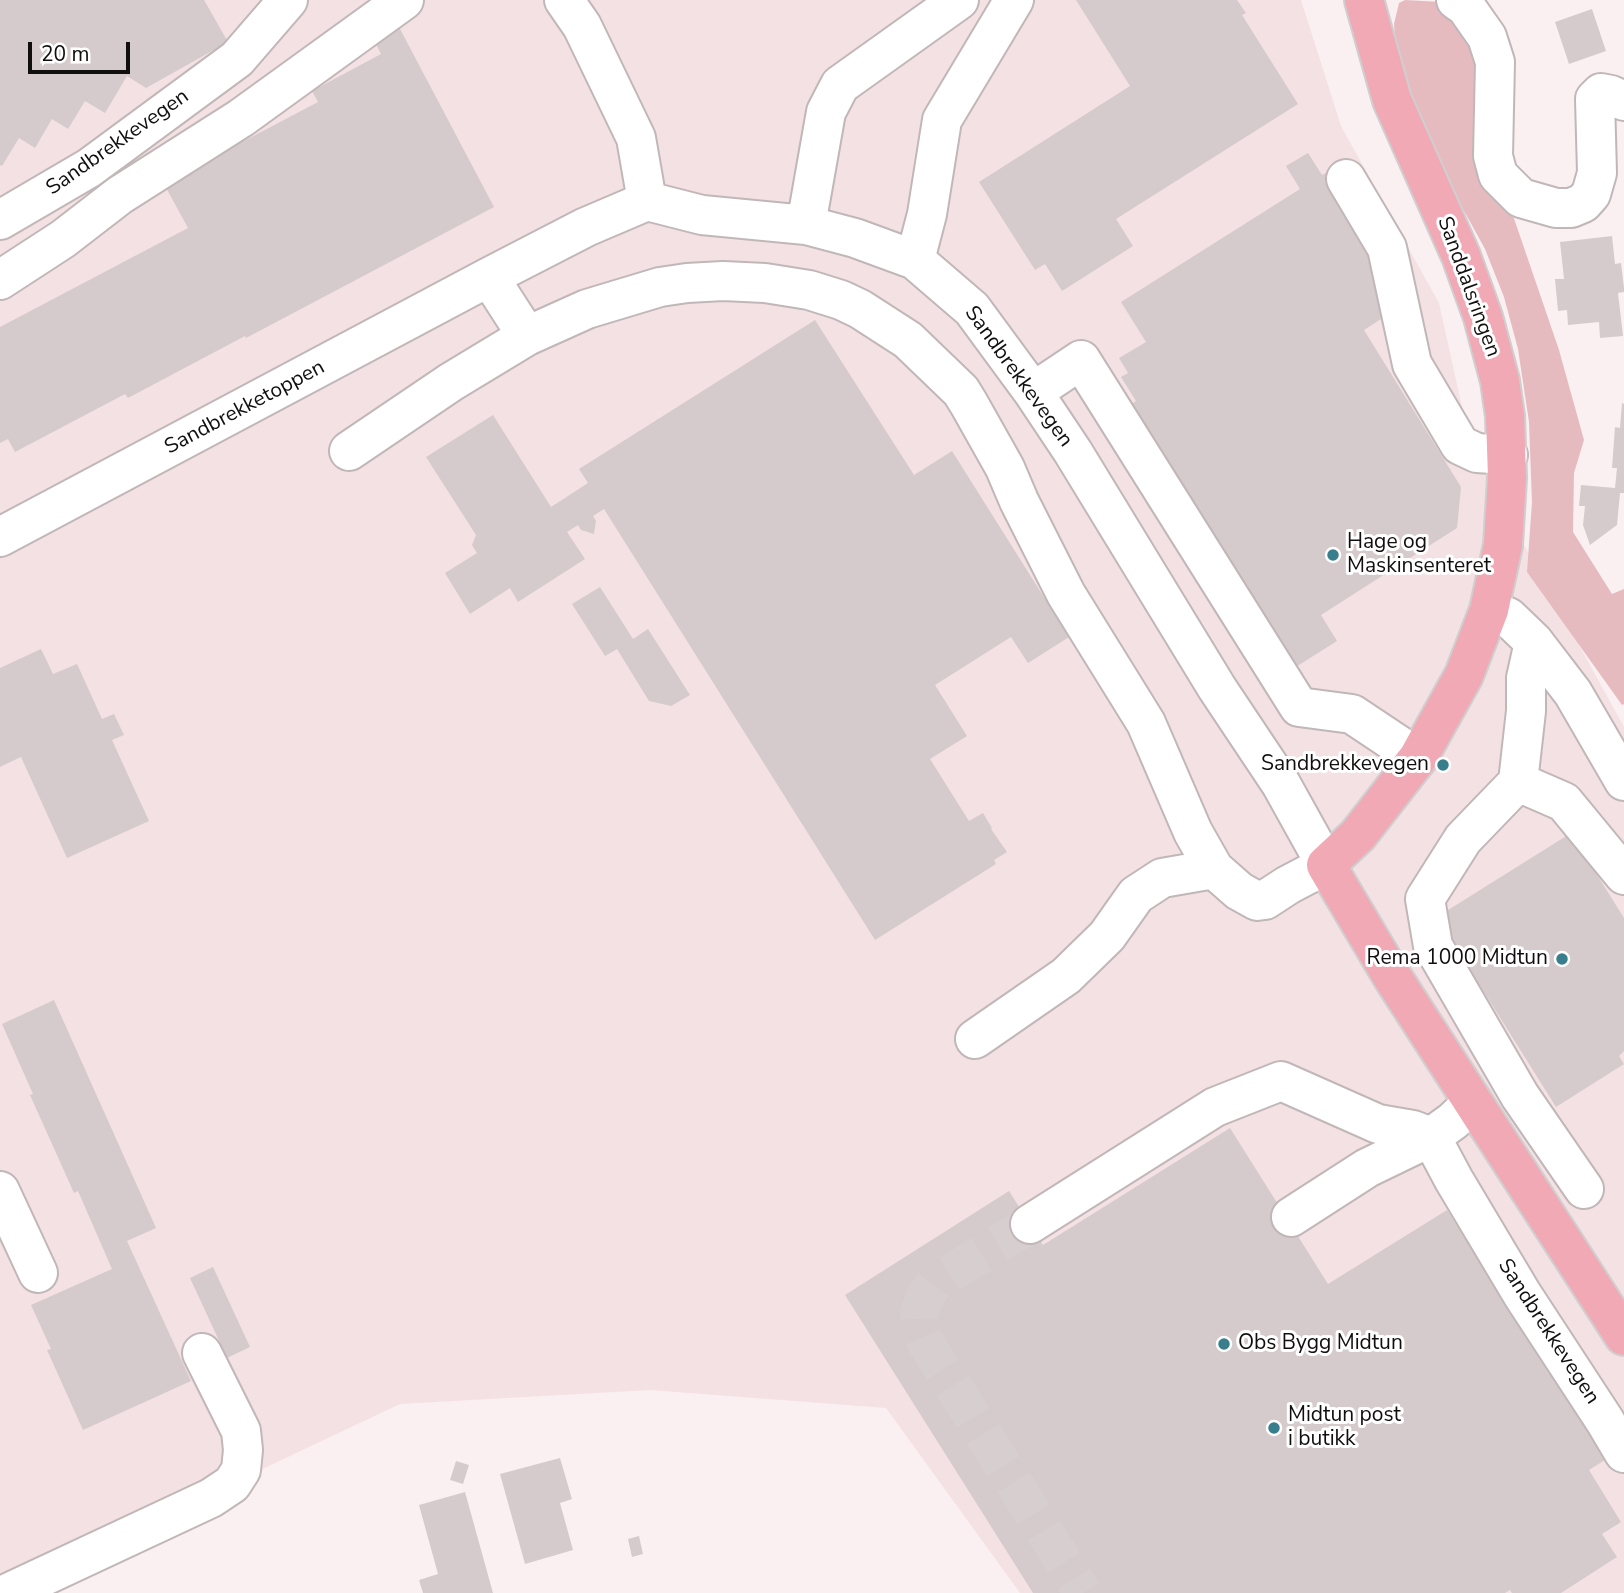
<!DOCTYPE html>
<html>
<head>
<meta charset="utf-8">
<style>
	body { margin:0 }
	#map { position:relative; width:1624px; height:1593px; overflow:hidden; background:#faf0f1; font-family:"Nunito Sans",sans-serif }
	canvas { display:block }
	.scale { position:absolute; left:28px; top:42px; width:102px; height:32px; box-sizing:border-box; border:4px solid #110e0e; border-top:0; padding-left:9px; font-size:21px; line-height:24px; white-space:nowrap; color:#110e0e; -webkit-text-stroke:5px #fff; paint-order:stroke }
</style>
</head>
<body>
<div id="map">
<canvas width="1624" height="1593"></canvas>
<div class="scale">20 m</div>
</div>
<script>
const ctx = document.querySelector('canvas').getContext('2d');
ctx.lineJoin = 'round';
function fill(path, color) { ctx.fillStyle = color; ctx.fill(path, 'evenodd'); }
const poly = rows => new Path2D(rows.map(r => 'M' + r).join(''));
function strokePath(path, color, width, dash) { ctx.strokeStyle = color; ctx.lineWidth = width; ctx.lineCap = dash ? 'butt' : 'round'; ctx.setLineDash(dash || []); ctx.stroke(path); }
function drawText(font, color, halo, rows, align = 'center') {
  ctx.font = font + ' "Nunito Sans",sans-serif'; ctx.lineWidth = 6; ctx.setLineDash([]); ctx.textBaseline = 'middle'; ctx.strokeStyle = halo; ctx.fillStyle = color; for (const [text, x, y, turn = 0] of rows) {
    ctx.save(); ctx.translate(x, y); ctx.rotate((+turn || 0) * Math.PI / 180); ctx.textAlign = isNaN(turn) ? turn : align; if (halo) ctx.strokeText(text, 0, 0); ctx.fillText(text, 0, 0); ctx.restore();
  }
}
fill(poly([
	[0,0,1301,0,1341,126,1439,303,1471,448,1624,727,1624,1593,1020,1593,886,1408,650,1390,400,1404,0,1593]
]), '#f4e1e3');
fill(poly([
	[1405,0,1441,2,1468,25,1507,198,1559,350,1584,440,1574,473,1573,532,1612,594,1624,589,1624,704,1622,705,1527,572,1532,502,1529,422,1518,349,1504,297,1485,249,1441,169,1409,90,1396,51,1394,24,1399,3]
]), '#e5bbc0');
fill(poly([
	[0,0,204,0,228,42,146,88,127,76,105,113,85,101,68,129,52,119,35,148,19,138,2,166,0,165],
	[1076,0,1237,0,1246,13,1242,15,1298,104,1116,219,1133,246,1062,291,1045,264,1035,270,979,182,1130,86],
	[1592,9,1606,51,1569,64,1555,22],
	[399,27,494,207,246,338,245,336,128,398,125,394,15,452,8,439,0,443,0,327,188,228,164,184,230,149,226,142,241,134,244,141,318,102,312,91,381,54,374,40],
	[1308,153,1322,175,1326,173,1377,253,1392,312,1364,330,1461,487,1457,528,1321,615,1337,641,1291,670,1126,408,1136,401,1121,377,1128,373,1119,358,1146,342,1121,302,1300,189,1286,166],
	[1612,236,1615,264,1621,263,1624,288,1624,292,1618,293,1623,336,1600,338,1599,322,1568,325,1567,310,1558,311,1555,279,1564,279,1560,242],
	[815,320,914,475,952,451,1069,637,1028,663,1011,637,935,685,967,736,930,759,969,821,983,813,992,828,991,829,1007,852,994,860,996,864,875,940,604,509,593,516,596,521,594,534,581,530,578,525,567,532,585,559,518,602,510,588,470,614,445,573,477,553,472,545,476,535,426,457,493,415,551,507,588,483,579,469],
	[1622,403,1624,404,1624,493,1620,493,1617,525,1590,545,1583,525,1585,506,1579,506,1581,485,1615,488,1617,468,1612,468,1615,427,1620,428],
	[600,587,633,639,648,629,690,695,671,706,649,701,617,649,605,656,572,604],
	[41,649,53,674,77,664,102,719,114,714,124,735,112,740,149,821,67,858,21,757,0,767,0,668],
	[1571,833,1624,918,1624,1051,1619,1056,1624,1064,1556,1107,1437,917],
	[54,1000,156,1228,127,1241,191,1381,83,1430,47,1350,51,1349,31,1305,112,1269,78,1191,74,1193,30,1095,33,1094,2,1024],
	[1230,1128,1328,1284,1447,1210,1597,1447,1600,1446,1608,1458,1589,1470,1621,1522,1602,1534,1617,1557,1561,1593,1512,1593,1510,1590,1505,1593,1033,1593,845,1295,1009,1191,1043,1245],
	[213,1267,250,1347,227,1358,190,1278],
	[560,1458,572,1499,560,1503,573,1550,525,1564,500,1474],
	[456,1461,469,1465,463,1484,450,1480],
	[465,1492,493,1593,423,1593,419,1580,438,1574,419,1505],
	[639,1536,643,1554,632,1557,628,1539]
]), '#d5cbcc');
strokePath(poly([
	[1030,1224,935,1283,926,1295,919,1313,920,1330,926,1343,1083,1593]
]), '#d7cecf', 38, [38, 19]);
const minor = poly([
	[1456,0,1466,7,1487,37,1495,62,1493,156,1498,175,1521,198,1556,208,1571,208,1583,203,1591,194,1597,173,1595,99,1601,93,1611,95,1624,101],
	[1346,179,1387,248,1412,364,1460,445,1477,453,1508,455],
	[0,220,89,168,237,59,288,0],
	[806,225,826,112,840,85,959,0],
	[915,260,927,214,942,120,1014,0],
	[0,280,63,239,120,195,241,118,404,0],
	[527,336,587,309,660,287,687,283,723,281,765,283,809,290,841,300,860,309,908,340,961,391,969,404,1005,468,1019,501,1066,594,1146,723,1193,832,1214,869,1239,891,1257,901,1265,900,1288,885,1326,865,1281,784,1217,688,1073,452,1033,392,972,309,915,260,855,238,806,225,702,215,647,201,636,138,582,26,564,0],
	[1033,392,1081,360,1299,707,1352,714,1418,758],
	[349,451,451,382,527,336,489,277],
	[0,537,489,277,586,227,647,201],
	[1489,610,1508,617,1534,642,1573,693,1624,781],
	[1534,642,1526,678,1526,711,1518,782,1463,839,1425,899,1433,946,1520,1096,1584,1189],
	[1518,782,1564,802,1624,875],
	[975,1039,1066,976,1107,936,1136,895,1162,878,1214,869],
	[1473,1102,1453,1121,1431,1137,1454,1180,1522,1294,1605,1421,1624,1453],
	[0,1191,38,1273],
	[1291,1217,1367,1168,1431,1137],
	[1030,1224,1215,1107,1281,1081,1378,1124,1413,1130,1431,1137],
	[8,1593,211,1498,232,1484,241,1470,243,1450,241,1431,202,1353]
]);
const major = poly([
	[1364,0,1392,100,1461,256,1483,317,1500,381,1505,416,1507,478,1503,545,1489,610,1464,675,1418,758,1358,835,1326,865,1393,978,1624,1336]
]);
strokePath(minor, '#c1b7b8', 42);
strokePath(major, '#cfcfcf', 42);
strokePath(minor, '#fff', 38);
strokePath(major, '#f1a9b5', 38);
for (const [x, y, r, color] of [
	[1333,555,7,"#397e8c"],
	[1443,765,7,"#397e8c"],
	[1562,959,7,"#397e8c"],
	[1224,1344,7,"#397e8c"],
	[1274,1428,7,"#397e8c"]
]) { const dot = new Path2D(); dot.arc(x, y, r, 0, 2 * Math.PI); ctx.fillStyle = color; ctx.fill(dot); strokePath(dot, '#fff', 2.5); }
drawText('21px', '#110e0e', '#fff', [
	["Sandbrekkevegen",118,143,-35],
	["Sanddalsringen",1468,287,70],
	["Sandbrekkevegen",1018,377,54],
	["Sandbrekketoppen",245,408,-28],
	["Sandbrekkevegen",1548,1332,57]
]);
drawText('21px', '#110e0e', '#fff', [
	["Hage og",1347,543],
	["Maskinsenteret",1347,567],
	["Sandbrekkevegen",1429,765,"right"],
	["Rema 1000 Midtun",1548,959,"right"],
	["Obs Bygg Midtun",1238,1344],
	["Midtun post",1288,1416],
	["i butikk",1288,1440]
], 'left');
</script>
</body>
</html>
